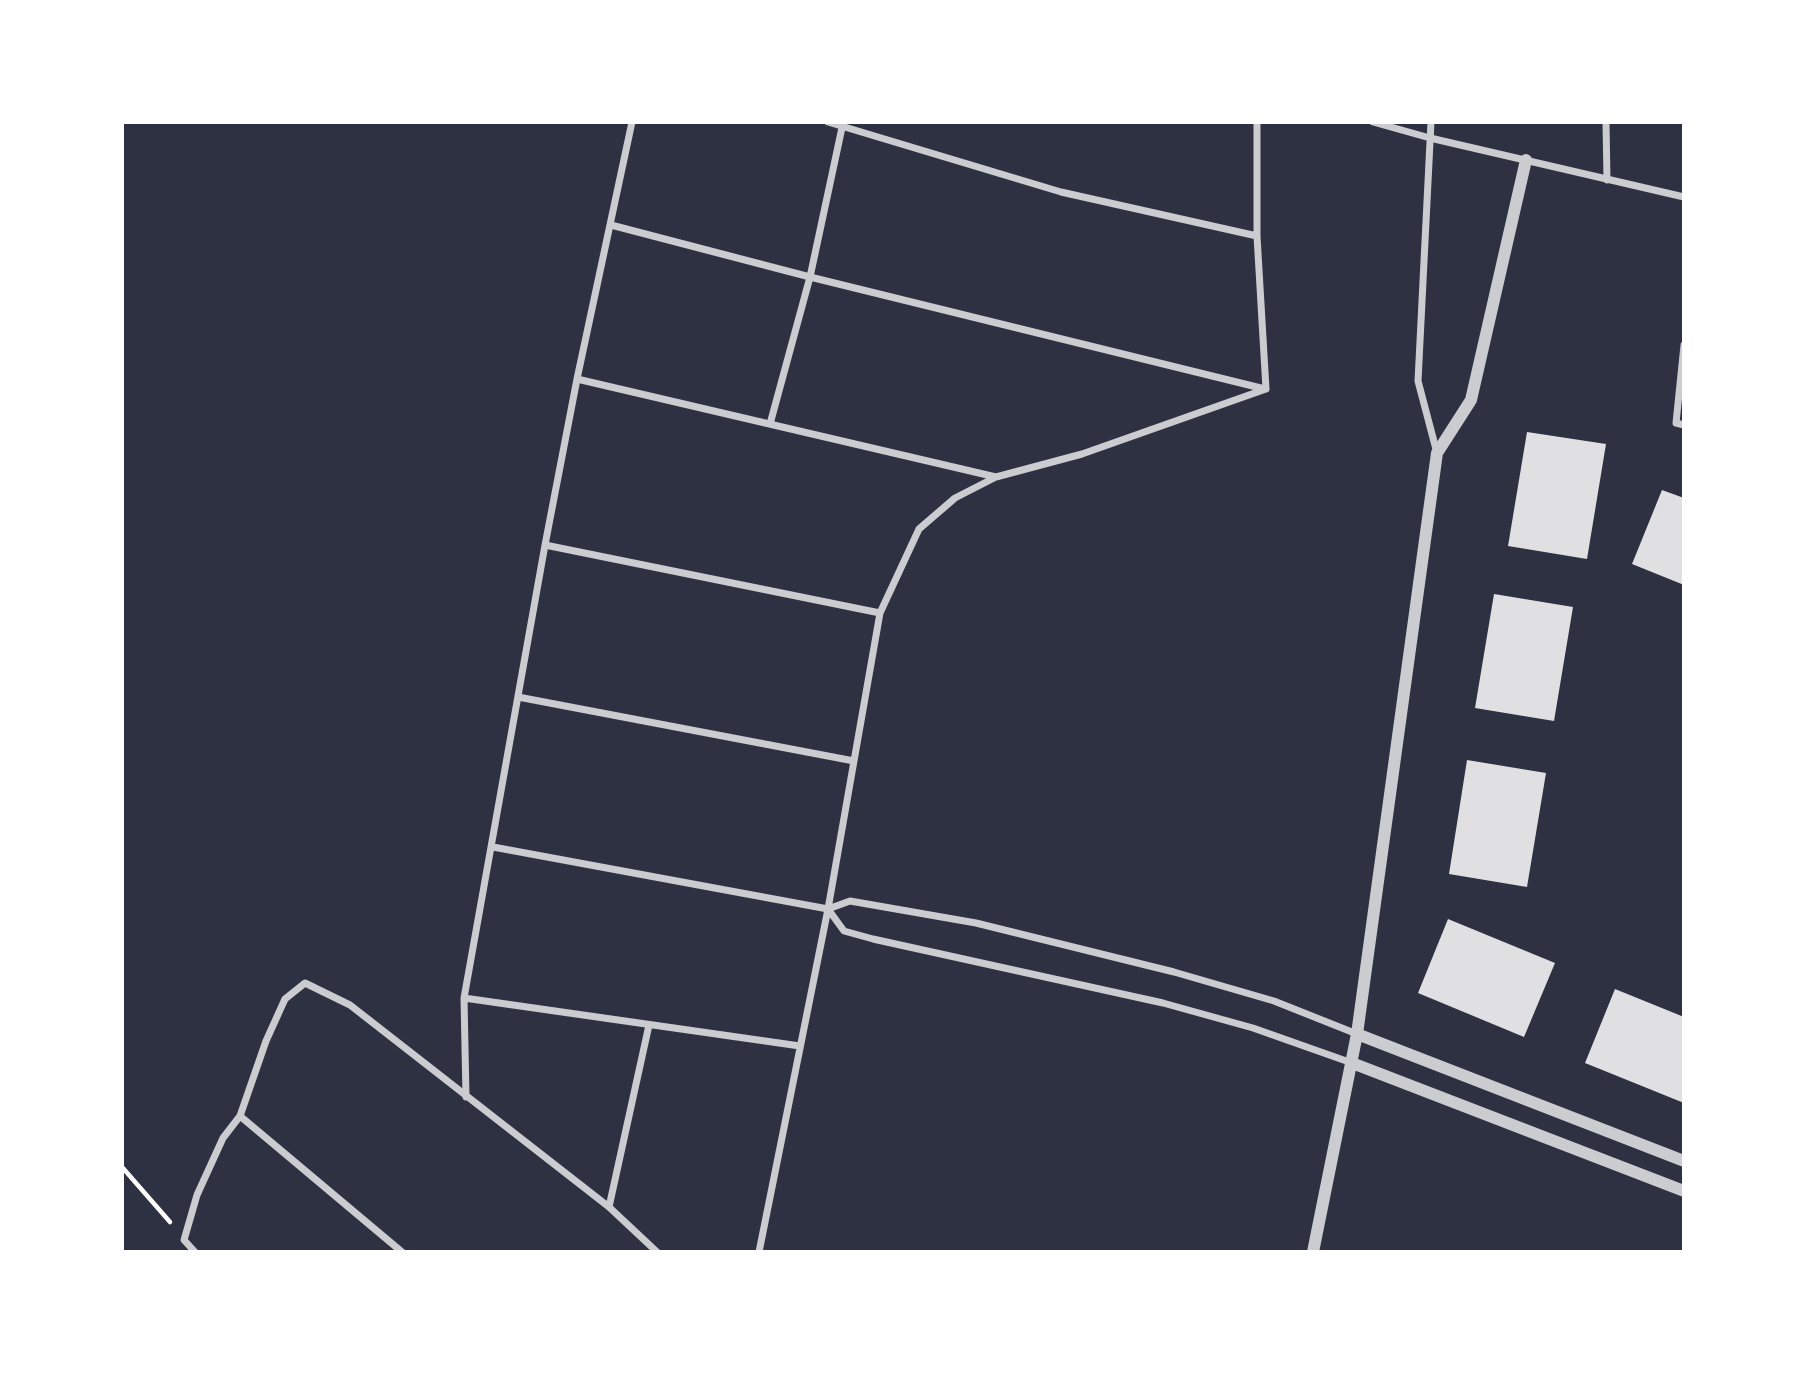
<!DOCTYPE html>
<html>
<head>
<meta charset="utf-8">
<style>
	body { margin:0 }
	#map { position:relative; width:1806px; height:1374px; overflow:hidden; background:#2d3142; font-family:Ubuntu,sans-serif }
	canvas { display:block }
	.frame { position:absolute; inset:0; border:124px solid #fff; pointer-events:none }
</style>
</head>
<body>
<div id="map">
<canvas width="1806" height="1374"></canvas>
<div class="frame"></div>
</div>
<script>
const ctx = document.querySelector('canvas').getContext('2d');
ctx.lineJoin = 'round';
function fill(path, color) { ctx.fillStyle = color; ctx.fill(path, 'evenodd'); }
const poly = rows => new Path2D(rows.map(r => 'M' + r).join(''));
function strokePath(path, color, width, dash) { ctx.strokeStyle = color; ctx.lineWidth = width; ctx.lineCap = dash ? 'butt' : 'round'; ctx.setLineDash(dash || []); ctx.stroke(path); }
fill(poly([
	[1527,432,1606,444,1587,559,1508,546],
	[1662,490,1684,498,1684,585,1632,564],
	[1494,594,1573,607,1554,721,1475,708],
	[1467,760,1546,773,1527,887,1449,874],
	[1448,919,1555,963,1524,1037,1418,993],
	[1615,989,1684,1017,1684,1103,1585,1063]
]), '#e0e0e3');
strokePath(poly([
	[122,1167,170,1222]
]), '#fff', 4.5);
strokePath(poly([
	[828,122,1061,192,1257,236],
	[1257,122,1257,236,1266,389],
	[1373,122,1430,138,1684,197],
	[1431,122,1418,381,1437,453],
	[1606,122,1607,180],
	[611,225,810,277,1265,389],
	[1684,345,1676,423,1684,425],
	[577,379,996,477,1082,454,1266,389],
	[770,424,810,277,843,123],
	[545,545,880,613],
	[518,697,854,761],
	[493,847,828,909,844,931,873,939,1163,1003,1253,1028,1352,1063],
	[828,909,850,901,976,923,1174,972,1274,1001,1357,1034],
	[464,998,800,1046],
	[466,1097,464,998,545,545,577,379,632,122],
	[240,1116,402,1252],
	[609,1207,649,1025],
	[195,1252,184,1240,197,1195,223,1138,240,1116,266,1041,285,999,305,983,350,1005,609,1207,657,1252],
	[759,1252,828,909,880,613,919,529,955,498,996,477]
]), '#caccd0', 7);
strokePath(poly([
	[1357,1034,1684,1161],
	[1352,1063,1684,1191],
	[1313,1252,1357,1034,1437,453,1471,400,1526,160]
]), '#caccd0', 12);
</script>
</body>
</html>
